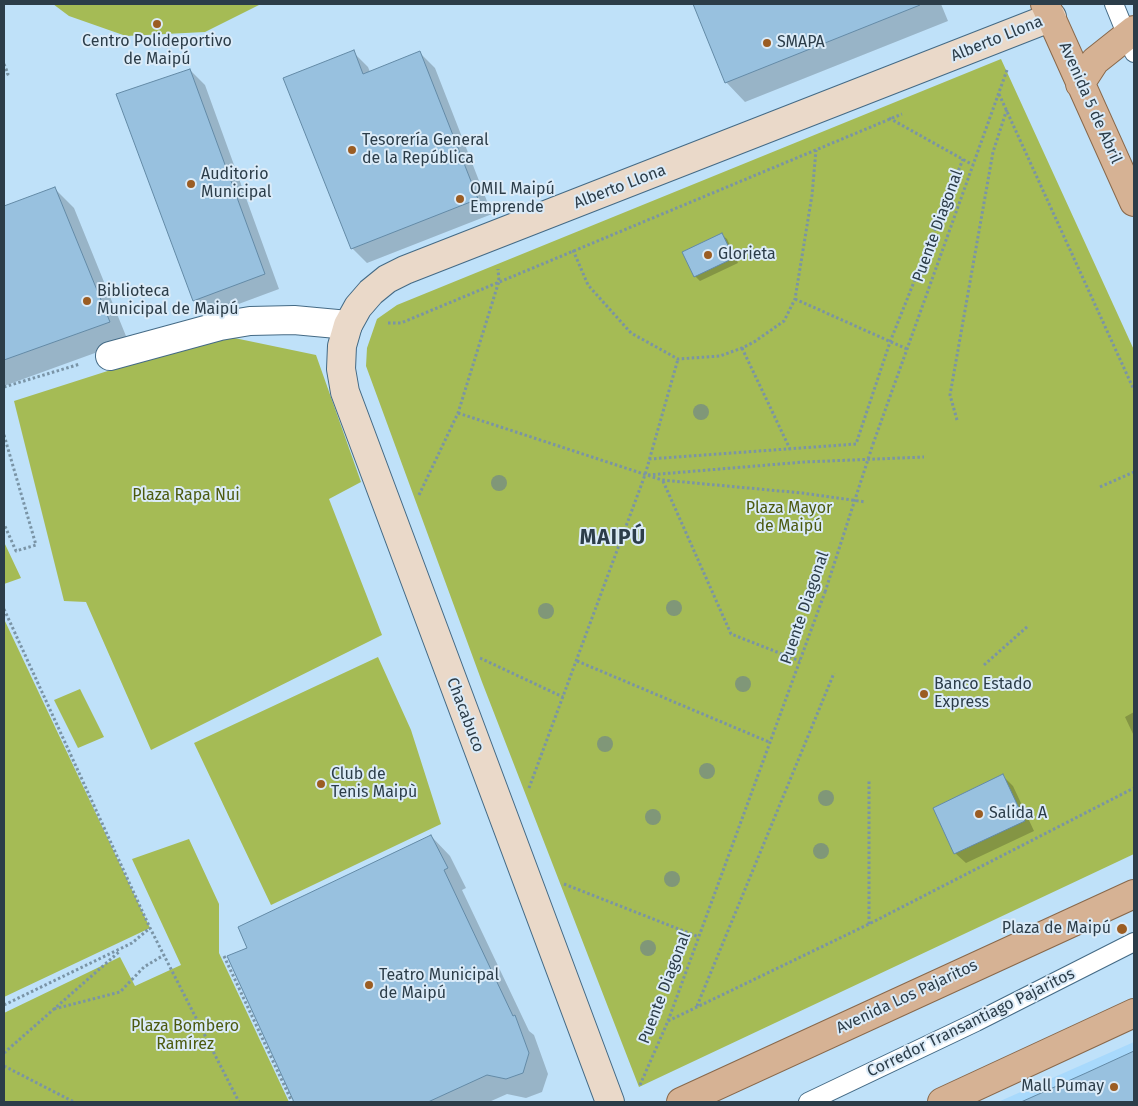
<!DOCTYPE html>
<html>
<head>
<meta charset="utf-8">
<style>
	body { margin:0 }
	#map { position:relative; width:1138px; height:1106px; overflow:hidden; background:#bfe1f9; font-family:"Fira Sans",sans-serif }
	canvas { display:block }
	.frame { position:absolute; inset:0; border:5px solid #2c3d49; pointer-events:none }
</style>
</head>
<body>
<div id="map">
<canvas width="1138" height="1106"></canvas>
<div class="frame"></div>
</div>
<script>
const ctx = document.querySelector('canvas').getContext('2d');
ctx.lineJoin = 'round';
function fill(path, color) { ctx.fillStyle = color; ctx.fill(path, 'evenodd'); }
const poly = rows => new Path2D(rows.map(r => 'M' + r).join(''));
function strokePath(path, color, width, dash) { ctx.strokeStyle = color; ctx.lineWidth = width; ctx.lineCap = dash ? 'butt' : 'round'; ctx.setLineDash(dash || []); ctx.stroke(path); }
function drawText(font, color, halo, rows, align = 'center') {
  ctx.font = font + ' "Fira Sans",sans-serif'; ctx.lineWidth = 4; ctx.setLineDash([]); ctx.textBaseline = 'middle'; ctx.strokeStyle = halo; ctx.fillStyle = color; for (const [text, x, y, turn = 0] of rows) {
    ctx.save(); ctx.translate(x, y); ctx.rotate((+turn || 0) * Math.PI / 180); ctx.textAlign = isNaN(turn) ? turn : align; if (halo) ctx.strokeText(text, 0, 0); ctx.fillText(text, 0, 0); ctx.restore();
  }
}
fill(poly([
	[1134,1042,1134,1102,998,1102]
]), '#a8d9fc');
fill(poly([
	[53,4,261,4,205,32,126,36,69,16],
	[1001,59,1134,350,1134,854,639,1087,482,682,366,366,367,348,377,319,397,305],
	[220,335,316,355,361,482,329,499,382,635,151,750,86,602,64,601,14,401],
	[4,542,21,578,4,584],
	[4,619,150,928,4,997],
	[378,657,411,730,441,824,271,905,194,743],
	[80,689,104,737,78,748,54,700],
	[189,839,219,904,219,953,289,1102,4,1102,4,1013,120,957,135,986,181,965,132,859]
]), '#a5bb55');
fill(poly([
	[694,4,941,4,948,21,745,102,726,82],
	[353,52,368,67,370,72,420,53,435,68,492,214,367,263,352,248],
	[190,70,205,85,279,289,209,315,194,300],
	[55,189,74,208,128,341,4,386,4,208],
	[722,235,727,239,738,263,700,281,695,276],
	[1134,712,1134,736,1125,717],
	[1003,776,1013,786,1034,831,966,863,955,853],
	[431,836,450,856,466,888,462,890,529,1031,534,1035,548,1074,542,1092,526,1098,507,1094,489,1102,296,1102,229,957,248,948],
	[1134,1052,1134,1102,1027,1102]
]), '#0003');
const building = poly([
	[693,4,920,4,920,5,725,83,693,4],
	[354,50,363,74,420,51,478,199,351,249,283,78,354,50],
	[190,69,265,274,193,301,116,94,190,69],
	[55,187,110,322,4,360,4,206,55,187],
	[722,233,734,258,694,277,682,252,722,233],
	[1003,774,1025,821,954,854,933,808,1003,774],
	[431,835,448,868,444,870,513,1016,515,1015,529,1053,523,1073,506,1079,487,1075,428,1102,294,1102,227,956,247,948,238,927,431,835],
	[1134,1051,1134,1102,1021,1102,1086,1073,1134,1051]
]);
fill(building, '#98c1df');
strokePath(building, '#638aa6', 1);
const service = poly([
	[1114,4,1134,53],
	[808,1102,976,1022,1134,942]
]);
const minor = poly([
	[110,356,220,326,250,321,294,320,348,325]
]);
const secondary = poly([
	[610,1102,345,392,341,369,342,346,348,325,358,307,371,292,387,279,405,270,1052,17]
]);
const primary = poly([
	[1045,4,1134,202],
	[1080,84,1095,61,1134,30],
	[681,1102,1134,894],
	[942,1102,1134,1013]
]);
strokePath(service, '#446a85', 20);
strokePath(minor, '#446a85', 30);
strokePath(secondary, '#446a85', 30);
strokePath(primary, '#88684b', 30);
strokePath(poly([
	[4,64,8,74,4,76],
	[999,94,1134,390],
	[889,118,973,165],
	[573,250,588,285,631,333,678,359,720,356,742,348,754,342,784,321,795,299,812,195,816,150],
	[795,299,907,349],
	[388,323,401,323,902,114],
	[742,348,790,449],
	[4,387,80,364],
	[458,413,662,480,802,493,866,502],
	[957,420,950,395,993,152,1007,109],
	[4,435,36,545,16,551,4,524],
	[873,444,1007,70],
	[649,459,856,444,890,342,963,159],
	[648,475,804,462,924,457],
	[663,481,731,634,800,661],
	[1100,487,1134,472],
	[419,495,458,413,499,281,498,269],
	[4,609,150,928,239,1102],
	[480,658,563,697],
	[577,661,769,742],
	[984,665,1028,626],
	[529,788,645,475,678,359],
	[564,884,699,937],
	[869,924,869,779],
	[224,956,292,1102],
	[4,1005,132,943,150,928],
	[697,1006,834,673],
	[54,1009,120,992,144,967,164,955],
	[668,1021,869,924,1134,788],
	[4,1053,120,951],
	[4,1066,74,1102],
	[640,1085,668,1021,825,592]
]), '#7a94a6', 3, [2.5, 2.5]);
strokePath(service, '#fff', 18);
strokePath(minor, '#fff', 28);
strokePath(secondary, '#ead9c9', 28);
strokePath(primary, '#d6b294', 28);
strokePath(poly([
	[825,592,873,444]
]), '#7a94a6', 3, [2.5, 2.5]);
ctx.fillStyle = '#809778';
for (const [x, y] of [
	[701,412],
	[499,483],
	[674,608],
	[546,611],
	[743,684],
	[605,744],
	[707,771],
	[826,798],
	[653,817],
	[821,851],
	[672,879],
	[648,948]
]) { ctx.beginPath(); ctx.arc(x, y, 8, 0, 2 * Math.PI); ctx.fill(); }
for (const [x, y, r, color] of [
	[157,24,5,"#9b5d23"],
	[767,43,5,"#9b5d23"],
	[352,150,5,"#9b5d23"],
	[191,184,5,"#9b5d23"],
	[460,199,5,"#9b5d23"],
	[708,255,5,"#9b5d23"],
	[87,301,5,"#9b5d23"],
	[924,694,5,"#9b5d23"],
	[321,784,5,"#9b5d23"],
	[979,814,5,"#9b5d23"],
	[1122,929,6,"#9b5d23"],
	[369,985,5,"#9b5d23"],
	[1114,1087,5,"#9b5d23"]
]) { const dot = new Path2D(); dot.arc(x, y, r, 0, 2 * Math.PI); ctx.fillStyle = color; ctx.fill(dot); strokePath(dot, '#dbebf8', 2); }
drawText('16px', '#2c3d49', '#dbebf8', [
	["Alberto Llona",997,39,-22],
	["Avenida 5 de Abril",1090,103,66],
	["Alberto Llona",620,187,-21],
	["Puente Diagonal",938,226,-70],
	["Puente Diagonal",805,608,-71],
	["Chacabuco",465,715,69],
	["Puente Diagonal",665,988,-69],
	["Avenida Los Pajaritos",907,997,-25],
	["Corredor Transantiago Pajaritos",971,1023,-26]
]);
drawText('16px', '#2c3d49', '#dbebf8', [
	["Centro Polideportivo",157,42,"center"],
	["de Maipú",157,60,"center"],
	["SMAPA",777,43],
	["Tesorería General",362,141],
	["de la República",362,159],
	["Auditorio",201,175],
	["Municipal",201,193],
	["OMIL Maipú",470,190],
	["Emprende",470,208],
	["Glorieta",718,255],
	["Biblioteca",97,292],
	["Municipal de Maipú",97,310],
	["Banco Estado",934,685],
	["Express",934,703],
	["Club de",331,775],
	["Tenis Maipù",331,793],
	["Salida A",989,814],
	["Plaza de Maipú",1111,929,"right"],
	["Teatro Municipal",379,976],
	["de Maipú",379,994],
	["Mall Pumay",1104,1087,"right"]
], 'left');
drawText('16px', '#4c5a0f', '#dbebf8', [
	["Plaza Rapa Nui",186,496],
	["Plaza Mayor",789,509],
	["de Maipú",789,527],
	["Plaza Bombero",185,1027],
	["Ramírez",185,1045]
]);
ctx.letterSpacing = '1px';
drawText('bold 21px', '#2c3d49', '#dbebf8', [
	["MAIPÚ",613,538]
]);
ctx.letterSpacing = '0px';
</script>
</body>
</html>
